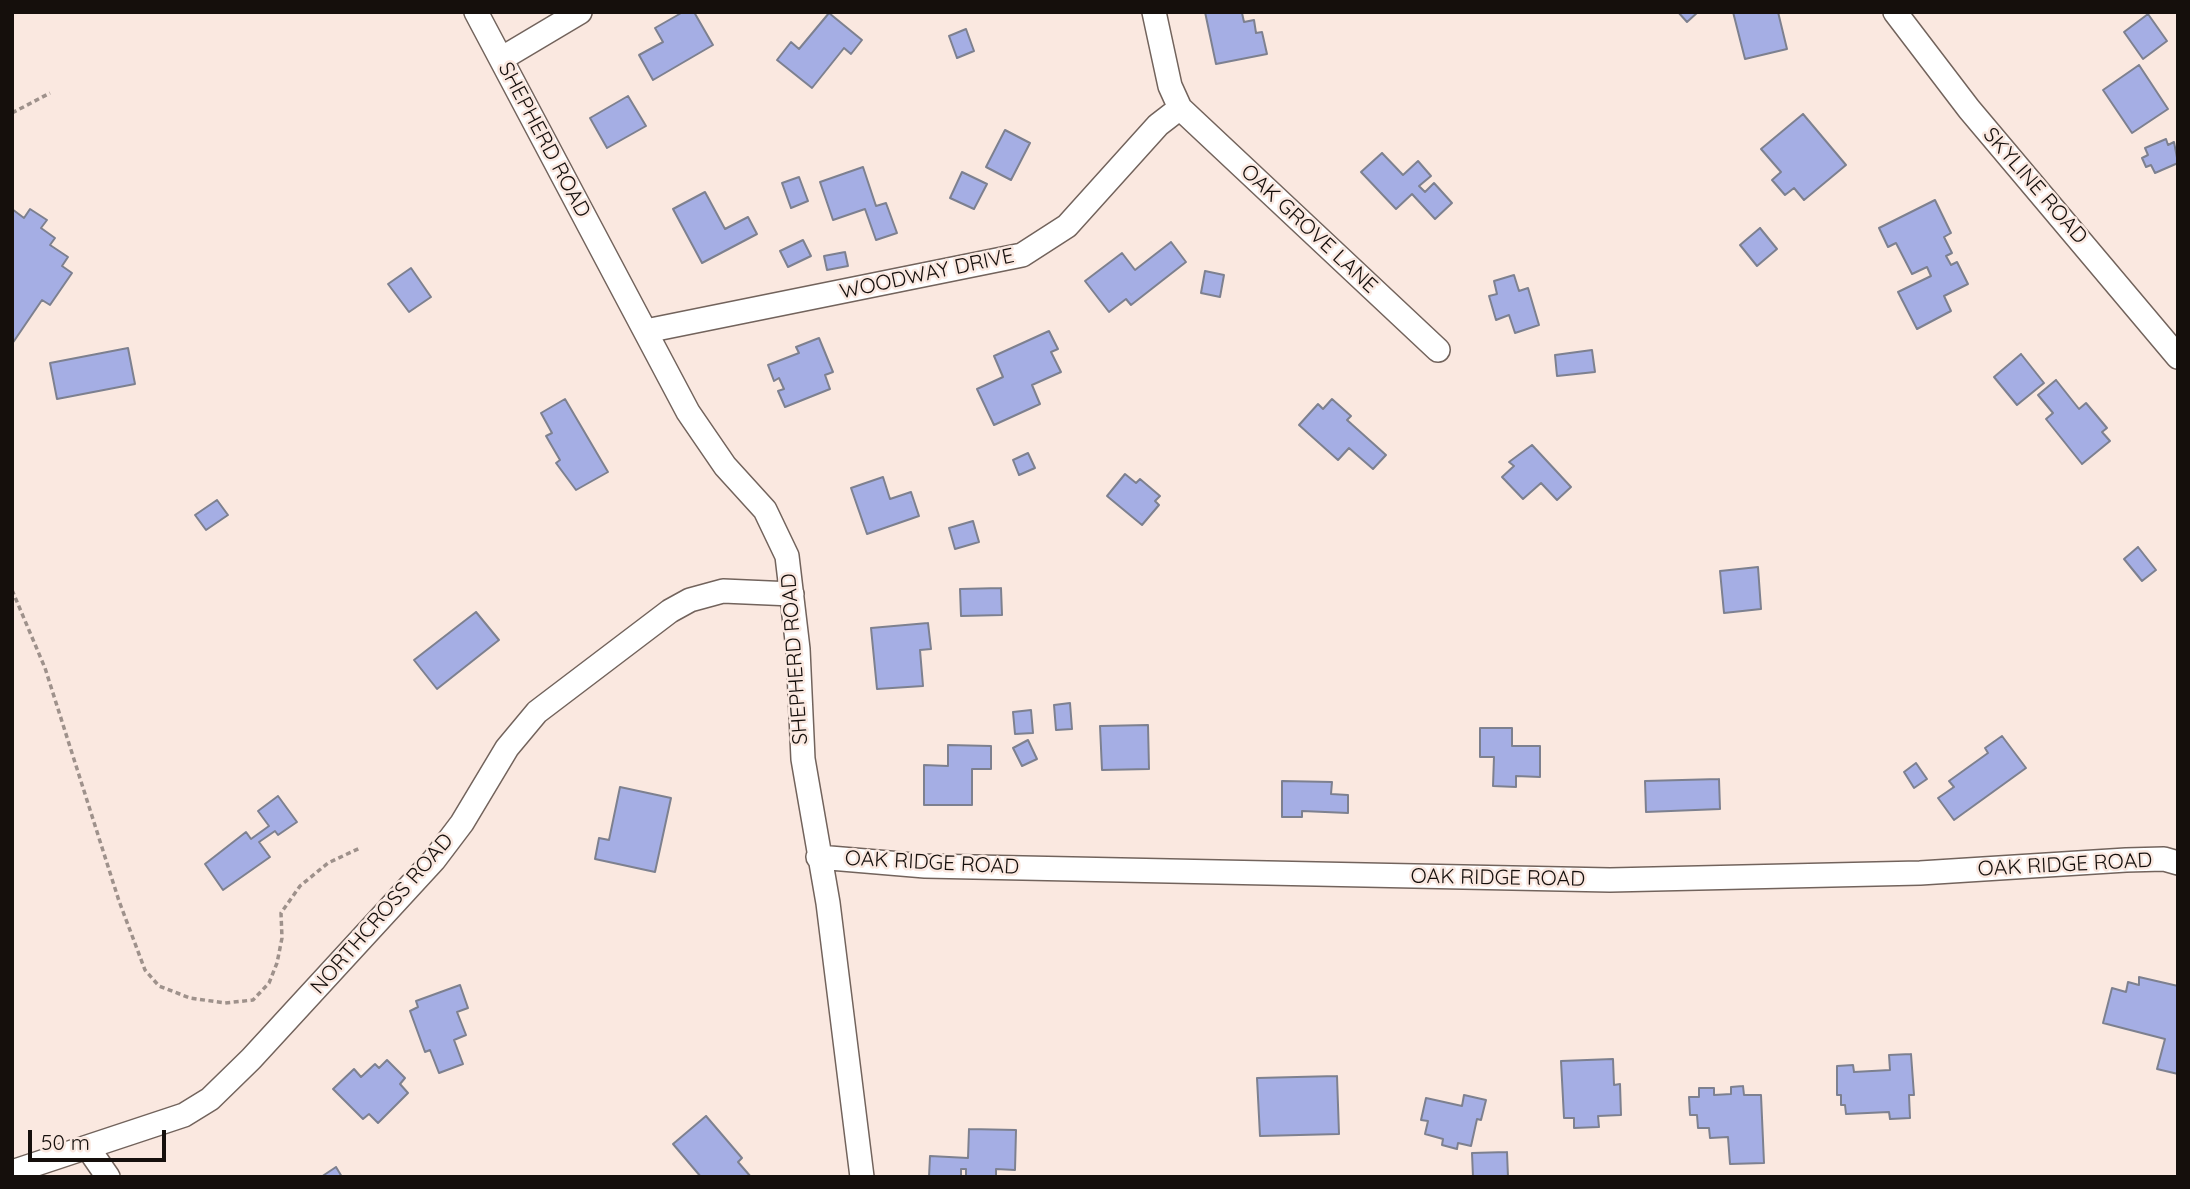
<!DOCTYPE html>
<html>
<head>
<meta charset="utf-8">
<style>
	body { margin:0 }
	#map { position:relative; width:2190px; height:1189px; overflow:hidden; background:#fae8e0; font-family:Quicksand,sans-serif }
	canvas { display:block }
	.frame { position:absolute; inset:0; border:14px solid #150f0c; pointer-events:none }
	.scale { position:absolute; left:28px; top:1130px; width:138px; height:32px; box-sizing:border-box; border:4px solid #150f0c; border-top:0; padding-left:9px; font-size:21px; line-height:24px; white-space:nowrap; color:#150f0c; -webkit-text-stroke:5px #fae8e0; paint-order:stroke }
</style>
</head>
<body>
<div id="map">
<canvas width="2190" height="1189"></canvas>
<div class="frame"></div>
<div class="scale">50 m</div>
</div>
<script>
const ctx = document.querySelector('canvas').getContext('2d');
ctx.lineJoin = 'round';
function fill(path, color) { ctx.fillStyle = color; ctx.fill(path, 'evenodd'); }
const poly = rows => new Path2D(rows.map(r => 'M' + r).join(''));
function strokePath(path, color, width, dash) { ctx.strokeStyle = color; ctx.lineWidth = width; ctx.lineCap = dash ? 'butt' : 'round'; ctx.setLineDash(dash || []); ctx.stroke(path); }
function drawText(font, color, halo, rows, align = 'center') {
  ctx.font = font + ' Quicksand,sans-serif'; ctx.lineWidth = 5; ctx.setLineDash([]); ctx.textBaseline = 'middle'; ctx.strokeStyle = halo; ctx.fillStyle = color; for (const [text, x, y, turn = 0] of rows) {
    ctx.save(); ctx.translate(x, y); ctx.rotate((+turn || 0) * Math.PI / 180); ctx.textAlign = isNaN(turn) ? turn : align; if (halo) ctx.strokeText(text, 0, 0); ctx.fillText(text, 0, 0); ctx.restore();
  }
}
const building = poly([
	[683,12,694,12,713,45,653,80,639,55,663,42,655,28,683,12],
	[1205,12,1242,13,1244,22,1254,20,1256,33,1262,32,1267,54,1216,64,1205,12],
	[1678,12,1698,12,1687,22,1678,12],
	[1733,12,1778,12,1787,49,1745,59,1733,12],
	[829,13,862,40,851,54,844,48,812,88,777,60,791,42,799,49,829,13],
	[2148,14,2167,41,2143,59,2124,32,2148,14],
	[966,29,974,51,957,58,949,36,966,29],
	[2139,65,2168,109,2132,133,2103,90,2139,65],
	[628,96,646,126,607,148,590,118,628,96],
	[1803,114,1846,165,1804,200,1794,188,1785,195,1772,180,1781,172,1761,149,1803,114],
	[1005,130,1030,143,1011,180,986,167,1005,130],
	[2166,139,2168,145,2174,142,2178,163,2155,173,2151,165,2146,167,2142,158,2148,155,2145,148,2166,139],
	[1382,153,1403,175,1418,161,1431,176,1419,186,1425,192,1434,183,1452,203,1435,219,1412,194,1396,209,1361,172,1382,153],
	[863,167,876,206,886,203,897,233,876,240,865,209,833,220,820,182,863,167],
	[962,172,987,184,974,209,950,198,962,172],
	[799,177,808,201,791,208,782,183,799,177],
	[705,192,725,229,748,217,757,234,702,263,673,209,705,192],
	[1935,200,1951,233,1944,237,1952,253,1946,256,1951,265,1957,262,1968,284,1944,296,1951,311,1917,329,1898,292,1931,276,1927,267,1912,274,1896,243,1888,247,1879,228,1935,200],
	[12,209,24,218,30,209,47,220,41,228,55,238,50,245,68,257,62,266,72,273,50,305,42,300,12,344,12,209],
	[1760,228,1777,249,1757,266,1740,245,1760,228],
	[803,240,811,256,788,267,780,251,803,240],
	[1171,242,1186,262,1131,305,1126,299,1109,312,1085,281,1122,253,1135,270,1171,242],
	[845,252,848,266,827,270,824,256,845,252],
	[411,268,431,297,409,312,388,284,411,268],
	[1205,271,1224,275,1220,297,1201,293,1205,271],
	[1514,275,1519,291,1528,288,1539,325,1515,333,1509,315,1496,320,1489,296,1497,294,1494,281,1514,275],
	[1049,331,1058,349,1051,352,1061,372,1032,385,1040,404,994,425,977,389,1003,377,994,356,1049,331],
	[819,338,833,372,825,375,830,389,785,407,778,391,784,389,779,378,774,381,768,365,799,353,796,347,819,338],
	[128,348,135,384,57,399,50,363,128,348],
	[1592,350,1595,372,1557,376,1555,355,1592,350],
	[2021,354,2044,383,2017,405,1994,377,2021,354],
	[2056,380,2079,409,2086,403,2107,428,2102,432,2110,441,2082,464,2046,419,2053,413,2038,395,2056,380],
	[565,399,608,472,576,490,556,463,560,460,546,436,552,433,541,413,565,399],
	[1332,399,1351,416,1347,420,1386,455,1373,469,1349,448,1338,460,1299,425,1318,404,1323,409,1332,399],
	[1532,445,1571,487,1557,500,1541,483,1523,499,1502,477,1514,466,1509,462,1532,445],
	[1028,453,1035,468,1019,475,1013,460,1028,453],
	[1125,474,1136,483,1140,479,1160,496,1155,501,1159,505,1142,525,1107,496,1125,474],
	[883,477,890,499,911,492,919,516,867,534,851,488,883,477],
	[217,500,228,515,206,530,195,515,217,500],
	[973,521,979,542,955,549,949,528,973,521],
	[2138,547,2156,570,2142,581,2124,559,2138,547],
	[1758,567,1761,609,1724,613,1720,571,1758,567],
	[1001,588,1002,615,961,616,960,589,1001,588],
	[476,612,499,640,437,689,414,660,476,612],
	[928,623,931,649,920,650,923,686,877,689,871,628,928,623],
	[1070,703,1072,729,1056,730,1054,705,1070,703],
	[1031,710,1033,733,1015,734,1013,712,1031,710],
	[1148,725,1149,769,1102,770,1100,726,1148,725],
	[1480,728,1512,728,1512,746,1540,746,1540,777,1516,776,1516,787,1493,786,1494,757,1480,757,1480,728],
	[2002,736,2026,768,1954,820,1938,798,1954,787,1949,781,1988,753,1985,748,2002,736],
	[1028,740,1037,759,1022,766,1013,748,1028,740],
	[948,745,991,746,991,769,972,769,972,805,924,805,924,765,948,766,948,745],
	[1916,763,1927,779,1914,788,1904,772,1916,763],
	[1719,779,1720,809,1646,812,1645,781,1719,779],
	[1282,781,1332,782,1331,794,1348,795,1348,813,1302,811,1302,817,1282,817,1282,781],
	[620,787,671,798,655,872,595,859,599,838,609,840,620,787],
	[278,796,297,822,278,835,275,831,259,842,270,857,223,890,205,864,246,832,251,839,269,826,258,811,278,796],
	[2139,977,2178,986,2178,1074,2157,1069,2165,1039,2103,1023,2112,988,2126,992,2128,982,2139,985,2139,977],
	[460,985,468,1008,457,1012,466,1035,454,1040,463,1064,439,1073,430,1050,425,1052,410,1011,418,1007,416,1001,460,985],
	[1911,1054,1914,1095,1909,1095,1910,1118,1890,1119,1889,1112,1846,1114,1845,1105,1841,1105,1841,1095,1837,1095,1837,1066,1853,1065,1854,1072,1890,1070,1889,1055,1911,1054],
	[1613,1059,1614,1085,1620,1084,1621,1115,1598,1116,1599,1127,1574,1128,1574,1118,1564,1118,1561,1061,1613,1059],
	[387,1060,405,1078,400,1084,408,1093,378,1123,369,1114,363,1119,333,1089,354,1069,361,1077,375,1064,379,1068,387,1060],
	[1337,1076,1339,1134,1260,1136,1257,1078,1337,1076],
	[1743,1086,1744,1095,1761,1095,1764,1163,1730,1164,1728,1137,1710,1138,1709,1128,1698,1128,1697,1115,1690,1115,1689,1097,1699,1097,1699,1088,1714,1088,1714,1095,1731,1094,1731,1087,1743,1086],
	[1464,1095,1486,1100,1481,1120,1477,1119,1471,1146,1458,1143,1457,1149,1442,1145,1443,1139,1425,1134,1428,1121,1421,1120,1426,1098,1462,1106,1464,1095],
	[706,1116,742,1158,738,1162,751,1177,701,1177,673,1144,706,1116],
	[969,1129,1016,1130,1015,1170,996,1169,996,1177,966,1177,966,1169,961,1169,961,1177,929,1177,930,1156,968,1158,969,1129],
	[1507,1152,1508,1177,1473,1177,1472,1153,1507,1152],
	[336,1167,342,1177,321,1177,336,1167]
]);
fill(building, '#a5aee4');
strokePath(building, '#7d808f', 2);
const minor = poly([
	[476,12,688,412,725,466,765,510,787,556,798,649,803,759,828,903,862,1177],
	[1154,12,1170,86,1180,108,1438,350],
	[1895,12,1969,109,2178,357],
	[501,59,580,12],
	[646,331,1022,255,1067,226,1158,125,1180,108],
	[818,857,925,866,1610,880,1920,873,2126,860,2164,859,2178,863],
	[88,1148,108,1177],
	[12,1172,184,1115,210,1099,251,1059,434,860,462,823,507,748,537,712,670,611,690,600,723,591,792,594]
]);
strokePath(minor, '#72635c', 26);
strokePath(poly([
	[12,113,50,93],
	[12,590,45,668,119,901,145,970,159,986,190,998,225,1003,253,1000,269,983,277,963,282,938,281,913,300,886,328,863,360,848]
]), '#9e918b', 3.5, [5, 3.5]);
strokePath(minor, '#fff', 23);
drawText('21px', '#150f0c', '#fae8e0', [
	["SHEPHERD ROAD",544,140,62],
	["SKYLINE ROAD",2035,186,49],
	["OAK GROVE LANE",1309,229,43],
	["WOODWAY DRIVE",927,274,-12],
	["SHEPHERD ROAD",795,659,-94],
	["OAK RIDGE ROAD",932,863,3],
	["OAK RIDGE ROAD",2065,865,-3],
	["OAK RIDGE ROAD",1498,878,1],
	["NORTHCROSS ROAD",382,914,-49]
]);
</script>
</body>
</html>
